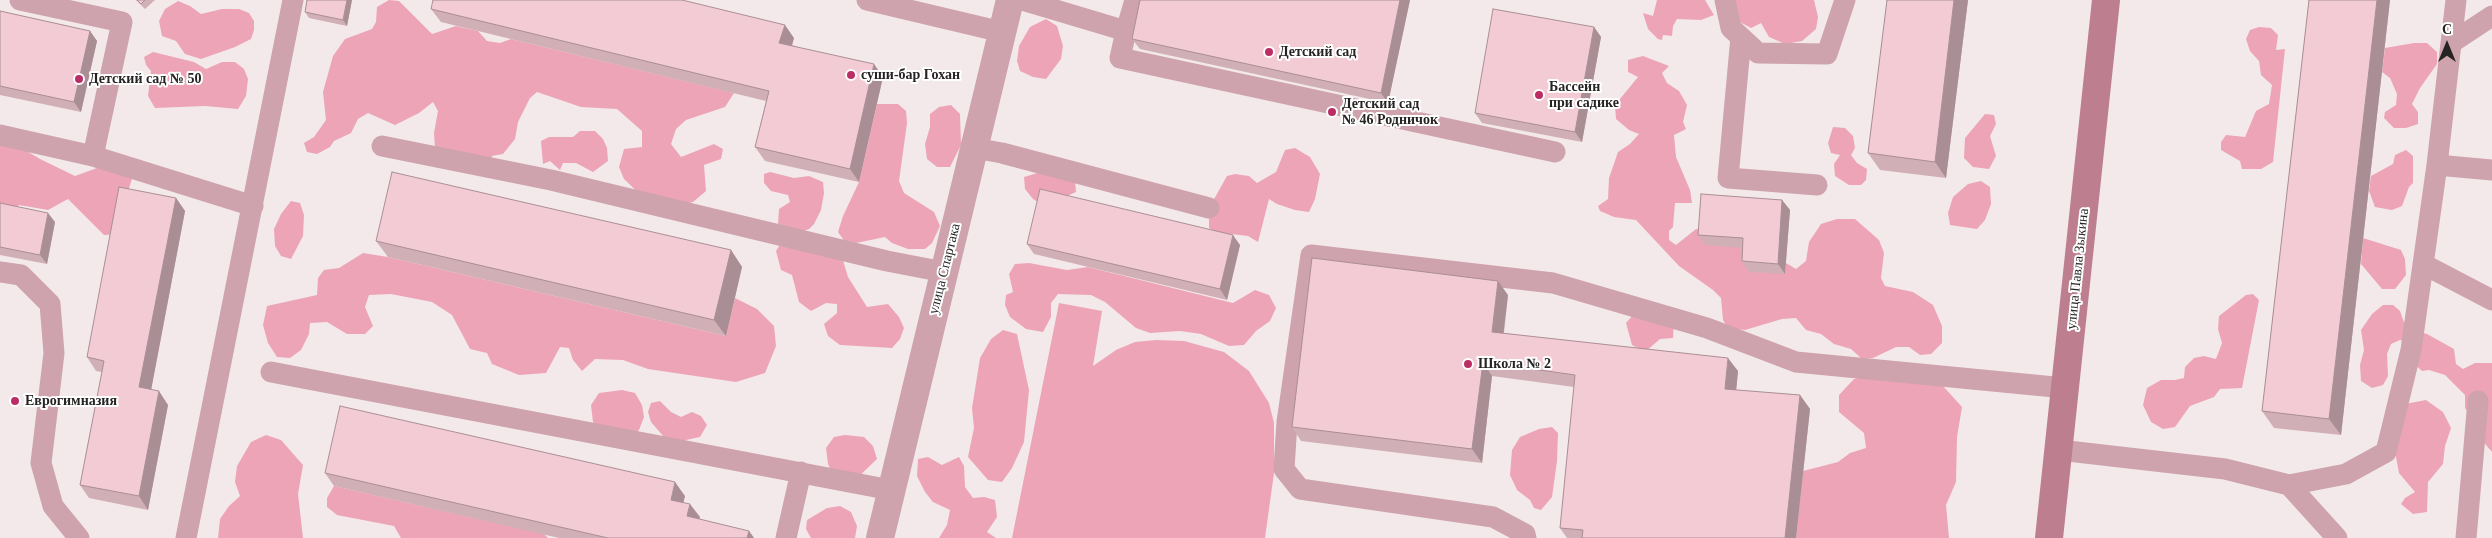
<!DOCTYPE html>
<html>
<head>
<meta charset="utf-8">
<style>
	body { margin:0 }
	#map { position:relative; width:2492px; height:538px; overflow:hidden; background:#f3e9eb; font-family:"Times New Roman",serif }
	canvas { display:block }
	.north { position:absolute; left:2422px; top:20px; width:50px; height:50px; -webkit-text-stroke:4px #fff; paint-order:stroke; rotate:0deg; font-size:14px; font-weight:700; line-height:20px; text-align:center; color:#262323 }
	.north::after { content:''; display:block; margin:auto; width:18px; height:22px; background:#262323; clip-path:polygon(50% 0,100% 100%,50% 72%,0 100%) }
</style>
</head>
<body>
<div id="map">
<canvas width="2492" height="538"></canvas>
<div class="north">С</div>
</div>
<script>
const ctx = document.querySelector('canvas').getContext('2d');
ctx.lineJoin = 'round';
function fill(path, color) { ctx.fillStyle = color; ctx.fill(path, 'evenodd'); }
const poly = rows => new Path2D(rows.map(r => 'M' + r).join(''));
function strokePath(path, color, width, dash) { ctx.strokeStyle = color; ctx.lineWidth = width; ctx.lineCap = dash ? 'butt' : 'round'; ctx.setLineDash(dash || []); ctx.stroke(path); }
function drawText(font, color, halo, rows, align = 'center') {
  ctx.font = font + ' "Times New Roman",serif'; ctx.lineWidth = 4; ctx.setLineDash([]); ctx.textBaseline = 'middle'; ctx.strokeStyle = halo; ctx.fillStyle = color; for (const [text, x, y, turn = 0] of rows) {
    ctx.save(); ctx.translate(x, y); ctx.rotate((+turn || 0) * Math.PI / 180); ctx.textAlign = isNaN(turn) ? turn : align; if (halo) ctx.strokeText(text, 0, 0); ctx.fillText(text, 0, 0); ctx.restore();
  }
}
fill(poly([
	[389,0,399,1,432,34,456,26,478,31,487,41,500,43,511,39,734,93,725,107,686,120,676,129,671,144,681,157,714,144,723,149,721,159,704,165,706,191,693,202,675,206,649,203,624,179,619,167,624,149,642,147,642,131,617,109,581,107,537,92,530,98,518,122,515,139,503,154,492,156,489,167,435,148,434,133,438,111,433,102,419,113,395,125,368,113,358,119,351,133,334,141,330,147,317,154,307,152,304,143,314,137,326,120,323,92,333,56,345,39,372,29,376,22,377,7],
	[1657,0,1705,0,1714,15,1701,20,1677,19,1673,26,1672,36,1663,35,1662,40,1658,39,1648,29,1643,13,1653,16],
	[1734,0,1814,0,1818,17,1816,29,1802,41,1785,44,1769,37,1761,23,1751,28,1738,21],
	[178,1,190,6,201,14,222,9,239,9,249,13,254,21,254,30,251,39,235,47,201,59,185,54,176,41,162,36,159,21,165,9],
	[1046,19,1057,26,1063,46,1061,59,1046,79,1033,77,1020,71,1017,61,1019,46,1030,27],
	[2259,27,2271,28,2278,35,2276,50,2285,49,2273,162,2261,169,2242,169,2240,161,2221,150,2221,142,2226,135,2245,137,2256,111,2269,104,2272,85,2261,75,2259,61,2250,51,2246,39,2250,30],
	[2414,43,2427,43,2437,52,2437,64,2420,88,2412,104,2418,112,2418,124,2406,128,2394,128,2384,118,2385,112,2396,105,2397,94,2390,78,2382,72,2385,48],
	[153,52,194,62,206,69,222,62,235,62,244,69,248,79,246,96,238,109,205,106,155,108,148,96,151,71,146,65,144,57],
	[1643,56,1669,66,1662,73,1667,83,1679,91,1687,105,1683,122,1686,129,1674,135,1676,157,1690,190,1692,203,1675,203,1673,227,1669,231,1669,240,1676,245,1696,229,1706,230,1750,249,1785,274,1786,263,1796,269,1806,261,1809,242,1821,224,1837,219,1855,219,1879,240,1884,253,1881,278,1885,286,1913,292,1933,305,1942,326,1942,343,1931,354,1920,355,1909,347,1896,347,1873,358,1862,359,1851,349,1834,344,1821,334,1806,330,1796,318,1782,319,1745,330,1728,328,1723,320,1721,298,1713,290,1679,266,1636,220,1614,217,1600,211,1598,206,1608,199,1609,178,1618,152,1630,144,1639,134,1629,130,1616,119,1615,105,1638,77,1628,72,1628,60],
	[877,104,898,104,906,111,907,123,899,181,904,193,934,212,940,226,932,243,925,249,908,249,892,243,885,237,856,243,845,242,838,232,843,216,859,182],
	[951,105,960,114,961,145,950,167,937,167,927,159,925,144,930,127,930,114,939,107],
	[1985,114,1994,115,1996,124,1990,136,1996,156,1989,169,1973,167,1964,158,1965,138],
	[1833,127,1845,128,1853,136,1855,148,1851,155,1857,163,1867,169,1866,180,1861,185,1849,185,1835,176,1834,164,1840,155,1831,153,1828,143],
	[580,131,595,131,603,139,607,148,608,161,593,172,576,163,563,163,560,170,550,161,543,164,541,141,549,137,573,137],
	[0,135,40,159,75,176,97,168,135,169,127,195,122,234,104,235,68,199,48,210,19,205,12,214,0,211],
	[1295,148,1310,157,1320,174,1315,199,1309,212,1295,210,1277,204,1269,199,1258,242,1248,236,1231,234,1225,238,1209,228,1209,208,1227,176,1235,174,1249,176,1257,183,1276,172,1285,150],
	[2406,150,2413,156,2413,183,2409,187,2402,206,2392,210,2375,207,2369,191,2371,176,2393,164,2395,155],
	[770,172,794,178,809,176,823,182,824,193,821,210,814,224,809,229,801,232,778,224,779,209,790,202,788,195,771,191,764,183,764,174],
	[1041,172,1075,180,1076,192,1045,206,1033,199,1025,189,1024,177],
	[1981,181,1990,187,1991,204,1985,220,1977,229,1950,225,1948,213,1953,197,1968,184],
	[291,201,300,203,304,215,303,236,291,259,281,256,275,246,274,229,281,214],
	[2363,238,2401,250,2405,259,2406,275,2395,289,2382,289,2361,264],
	[781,243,842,257,848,277,867,307,888,304,899,317,904,328,900,339,892,348,840,345,828,336,824,324,837,313,837,304,826,303,811,311,799,302,792,275,781,270,776,251],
	[363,253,388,257,726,336,735,298,757,309,774,326,776,346,765,373,736,382,648,369,623,360,595,359,582,371,573,360,569,348,560,347,546,373,519,375,492,364,487,353,470,349,452,315,432,302,391,294,369,295,365,307,373,326,365,334,347,334,327,322,310,323,309,334,301,350,290,358,277,357,268,343,263,325,267,306,317,295,318,278,324,270,339,268],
	[1029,263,1067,270,1088,267,1233,303,1255,290,1269,295,1276,308,1270,321,1256,331,1244,345,1229,346,1201,334,1180,331,1150,333,1136,328,1105,302,1091,295,1058,294,1051,303,1051,317,1043,332,1026,329,1010,317,1005,305,1006,295,1013,292,1009,274,1015,264],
	[2253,294,2259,300,2242,388,2220,389,2214,397,2190,406,2175,427,2163,429,2151,422,2143,405,2147,388,2161,380,2175,380,2184,378,2185,367,2194,358,2204,356,2216,359,2222,343,2218,329,2219,316,2246,295],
	[1059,303,1102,311,1093,366,1116,350,1135,342,1156,340,1184,341,1224,352,1249,371,1269,403,1274,423,1274,473,1265,538,1012,538],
	[2383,305,2393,305,2400,311,2406,328,2427,334,2454,349,2456,364,2463,369,2475,363,2492,363,2492,452,2480,438,2476,423,2465,408,2465,395,2445,375,2429,370,2422,371,2408,358,2411,343,2400,340,2391,344,2387,354,2388,376,2383,385,2372,388,2361,381,2360,365,2364,350,2361,330,2372,314],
	[1633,315,1674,318,1673,338,1660,339,1645,352,1632,345,1626,323],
	[1003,330,1017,334,1029,390,1024,442,1012,468,1002,482,988,480,968,457,974,428,972,408,980,358,991,339],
	[1888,371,1943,386,1962,407,1957,437,1956,482,1946,505,1949,538,1796,538,1803,471,1838,462,1850,453,1866,448,1864,433,1839,412,1839,395,1854,379],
	[622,390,635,393,642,405,644,417,639,430,627,439,605,435,593,422,591,405,599,393],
	[2426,400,2443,412,2451,428,2445,446,2443,464,2428,482,2427,512,2413,514,2401,504,2405,498,2415,492,2399,473,2391,430,2396,409,2410,403],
	[660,401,671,412,681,417,692,412,701,416,707,425,700,437,681,441,664,437,651,422,648,412,651,403],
	[1552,427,1558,433,1557,461,1552,497,1541,510,1534,508,1530,500,1517,490,1510,475,1512,450,1520,437,1539,429],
	[266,435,281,440,303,465,298,494,303,538,218,538,220,519,229,506,240,496,235,482,237,466,251,442],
	[845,435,864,437,873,446,877,459,853,482,835,478,828,464,826,448,834,437],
	[928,457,942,465,959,457,964,466,965,487,973,498,984,497,995,500,997,517,987,532,996,538,939,538,947,525,950,510,933,502,925,492,917,476,918,459],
	[334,486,544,534,548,538,401,538,394,526,337,515,327,507,327,498],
	[840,506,851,512,857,526,855,538,811,538,806,529,807,520,827,508]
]), '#eda4b7');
strokePath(poly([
	[20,0,122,22,93,156],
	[867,0,1002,32],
	[1022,0,1126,31,1120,58,1555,152],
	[1725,0,1731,28,1758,53,1827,54,1845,0],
	[1126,31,1135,0],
	[1741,37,1728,178,1817,185],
	[2451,43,2492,16],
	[0,135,93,156,253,206],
	[382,146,551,180,887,261,944,272],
	[974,148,1002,153,1209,208],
	[2437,165,2456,0],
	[2423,264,2492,300],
	[0,272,21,275,50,304,54,353,41,463,53,506,79,538],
	[271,372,891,490],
	[2059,450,2225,469,2289,485,2337,538],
	[2289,485,2346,474,2386,452,2411,350,2437,165,2492,170],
	[186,538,293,0],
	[786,538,801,472],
	[1526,538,1525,534,1493,517,1300,489,1284,469,1287,422,1311,255,1553,283,1707,328,1796,362,2065,388],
	[2466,538,2478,401]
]), '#cea3ad', 21);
strokePath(poly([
	[880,538,1010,0]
]), '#cea3ad', 28);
strokePath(poly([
	[2049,538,2106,0]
]), '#bd7e8f', 28);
fill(poly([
	[136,0,155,0,145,9],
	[307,0,352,0,347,26,309,18,305,12],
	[1140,0,1410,0,1388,103,1140,49,1132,39],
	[1887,0,1968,0,1946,178,1880,170,1868,153],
	[2309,0,2390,0,2341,435,2274,428,2262,411],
	[431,9,794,38,792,45,883,77,859,182,765,161,755,147,766,101,441,22],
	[0,11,90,31,97,41,81,112,0,95],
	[1594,27,1601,37,1582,142,1482,123,1475,113],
	[176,198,185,211,151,390,168,405,148,510,89,498,80,485,102,372,96,371,87,357],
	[1782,200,1790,210,1785,274,1749,272,1742,261,1742,248,1705,245,1698,235],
	[0,203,55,222,47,264,0,255],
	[376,241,731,250,742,267,726,336,388,257],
	[1027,244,1240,245,1227,300,1034,254],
	[1508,295,1504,333,1738,371,1736,390,1800,395,1810,409,1796,538,1567,538,1560,528,1574,387,1492,376,1482,463,1301,441,1292,427],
	[325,473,685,496,683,502,700,517,699,519,749,531,754,538,559,538,334,486]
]), '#d1afb7');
fill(poly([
	[347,0,352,0,347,26,343,20],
	[1400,0,1410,0,1388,103,1381,93],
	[1954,0,1968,0,1946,178,1935,162],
	[2377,0,2390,0,2341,435,2329,419],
	[785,25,794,38,789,56,779,43],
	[1594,27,1601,37,1582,142,1575,132],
	[90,31,97,41,81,112,74,102],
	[874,64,883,77,859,182,850,169],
	[176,198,185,211,149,401,139,387],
	[1782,200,1790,210,1785,274,1778,264],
	[48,213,55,222,47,264,40,255],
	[1233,235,1240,245,1227,300,1220,289],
	[731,250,742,267,726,336,714,320],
	[1498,281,1508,295,1502,345,1492,332],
	[1728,358,1738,371,1735,403,1725,389],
	[1483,362,1492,376,1482,463,1472,449],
	[159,391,168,405,148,510,139,496],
	[1800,395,1810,409,1796,538,1785,538],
	[675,482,685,496,681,513,671,500],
	[690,504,700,517,696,529,687,516],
	[749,531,754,538,747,538]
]), '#aa8e95');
const building = poly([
	[137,0,145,0,141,4,137,0],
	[307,0,347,0,343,20,305,12,307,0],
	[433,0,682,0,785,25,779,43,874,64,850,169,755,147,769,91,431,9,433,0],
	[1140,0,1400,0,1381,93,1132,39,1140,0],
	[1887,0,1954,0,1935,162,1868,153,1887,0],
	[2309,0,2377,0,2329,419,2262,411,2309,0],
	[1493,9,1594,27,1575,132,1475,113,1493,9],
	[0,11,90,31,74,102,0,86,0,11],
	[392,172,731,250,714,320,376,241,392,172],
	[119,187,176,198,139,387,159,391,139,496,80,485,104,361,87,357,119,187],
	[1040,189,1233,235,1220,289,1027,244,1040,189],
	[1701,194,1782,200,1778,264,1742,261,1743,238,1698,235,1701,194],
	[0,203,48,213,40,255,0,247,0,203],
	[1312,258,1498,281,1492,332,1728,358,1725,389,1800,395,1785,538,1582,538,1583,530,1560,528,1575,375,1483,362,1472,449,1292,427,1312,258],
	[340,406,675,482,671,500,690,504,687,516,749,531,747,538,608,538,325,473,340,406]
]);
fill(building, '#f3cbd5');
strokePath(building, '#aa8e95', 1);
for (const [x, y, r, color] of [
	[1269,52,5,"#ba2e65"],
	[851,75,5,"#ba2e65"],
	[79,79,5,"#ba2e65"],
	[1539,95,5,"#ba2e65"],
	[1332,112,5,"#ba2e65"],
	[1468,364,5,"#ba2e65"],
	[15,401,5,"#ba2e65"]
]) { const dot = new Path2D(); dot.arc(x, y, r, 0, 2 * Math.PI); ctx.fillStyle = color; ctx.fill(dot); strokePath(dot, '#fff', 2); }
drawText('bold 14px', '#262323', '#fff', [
	["Детский сад",1279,52],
	["суши-бар Гохан",861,75],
	["Детский сад № 50",89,79],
	["Бассейн",1549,87],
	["при садике",1549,103],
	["Детский сад",1342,104],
	["№ 46 Родничок",1342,120],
	["Школа № 2",1478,364],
	["Еврогимназия",25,401]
], 'left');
drawText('14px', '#262323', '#fff', [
	["улица Спартака",945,269,-76],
	["улица Павла Зыкина",2078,269,-84]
]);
</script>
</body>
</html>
